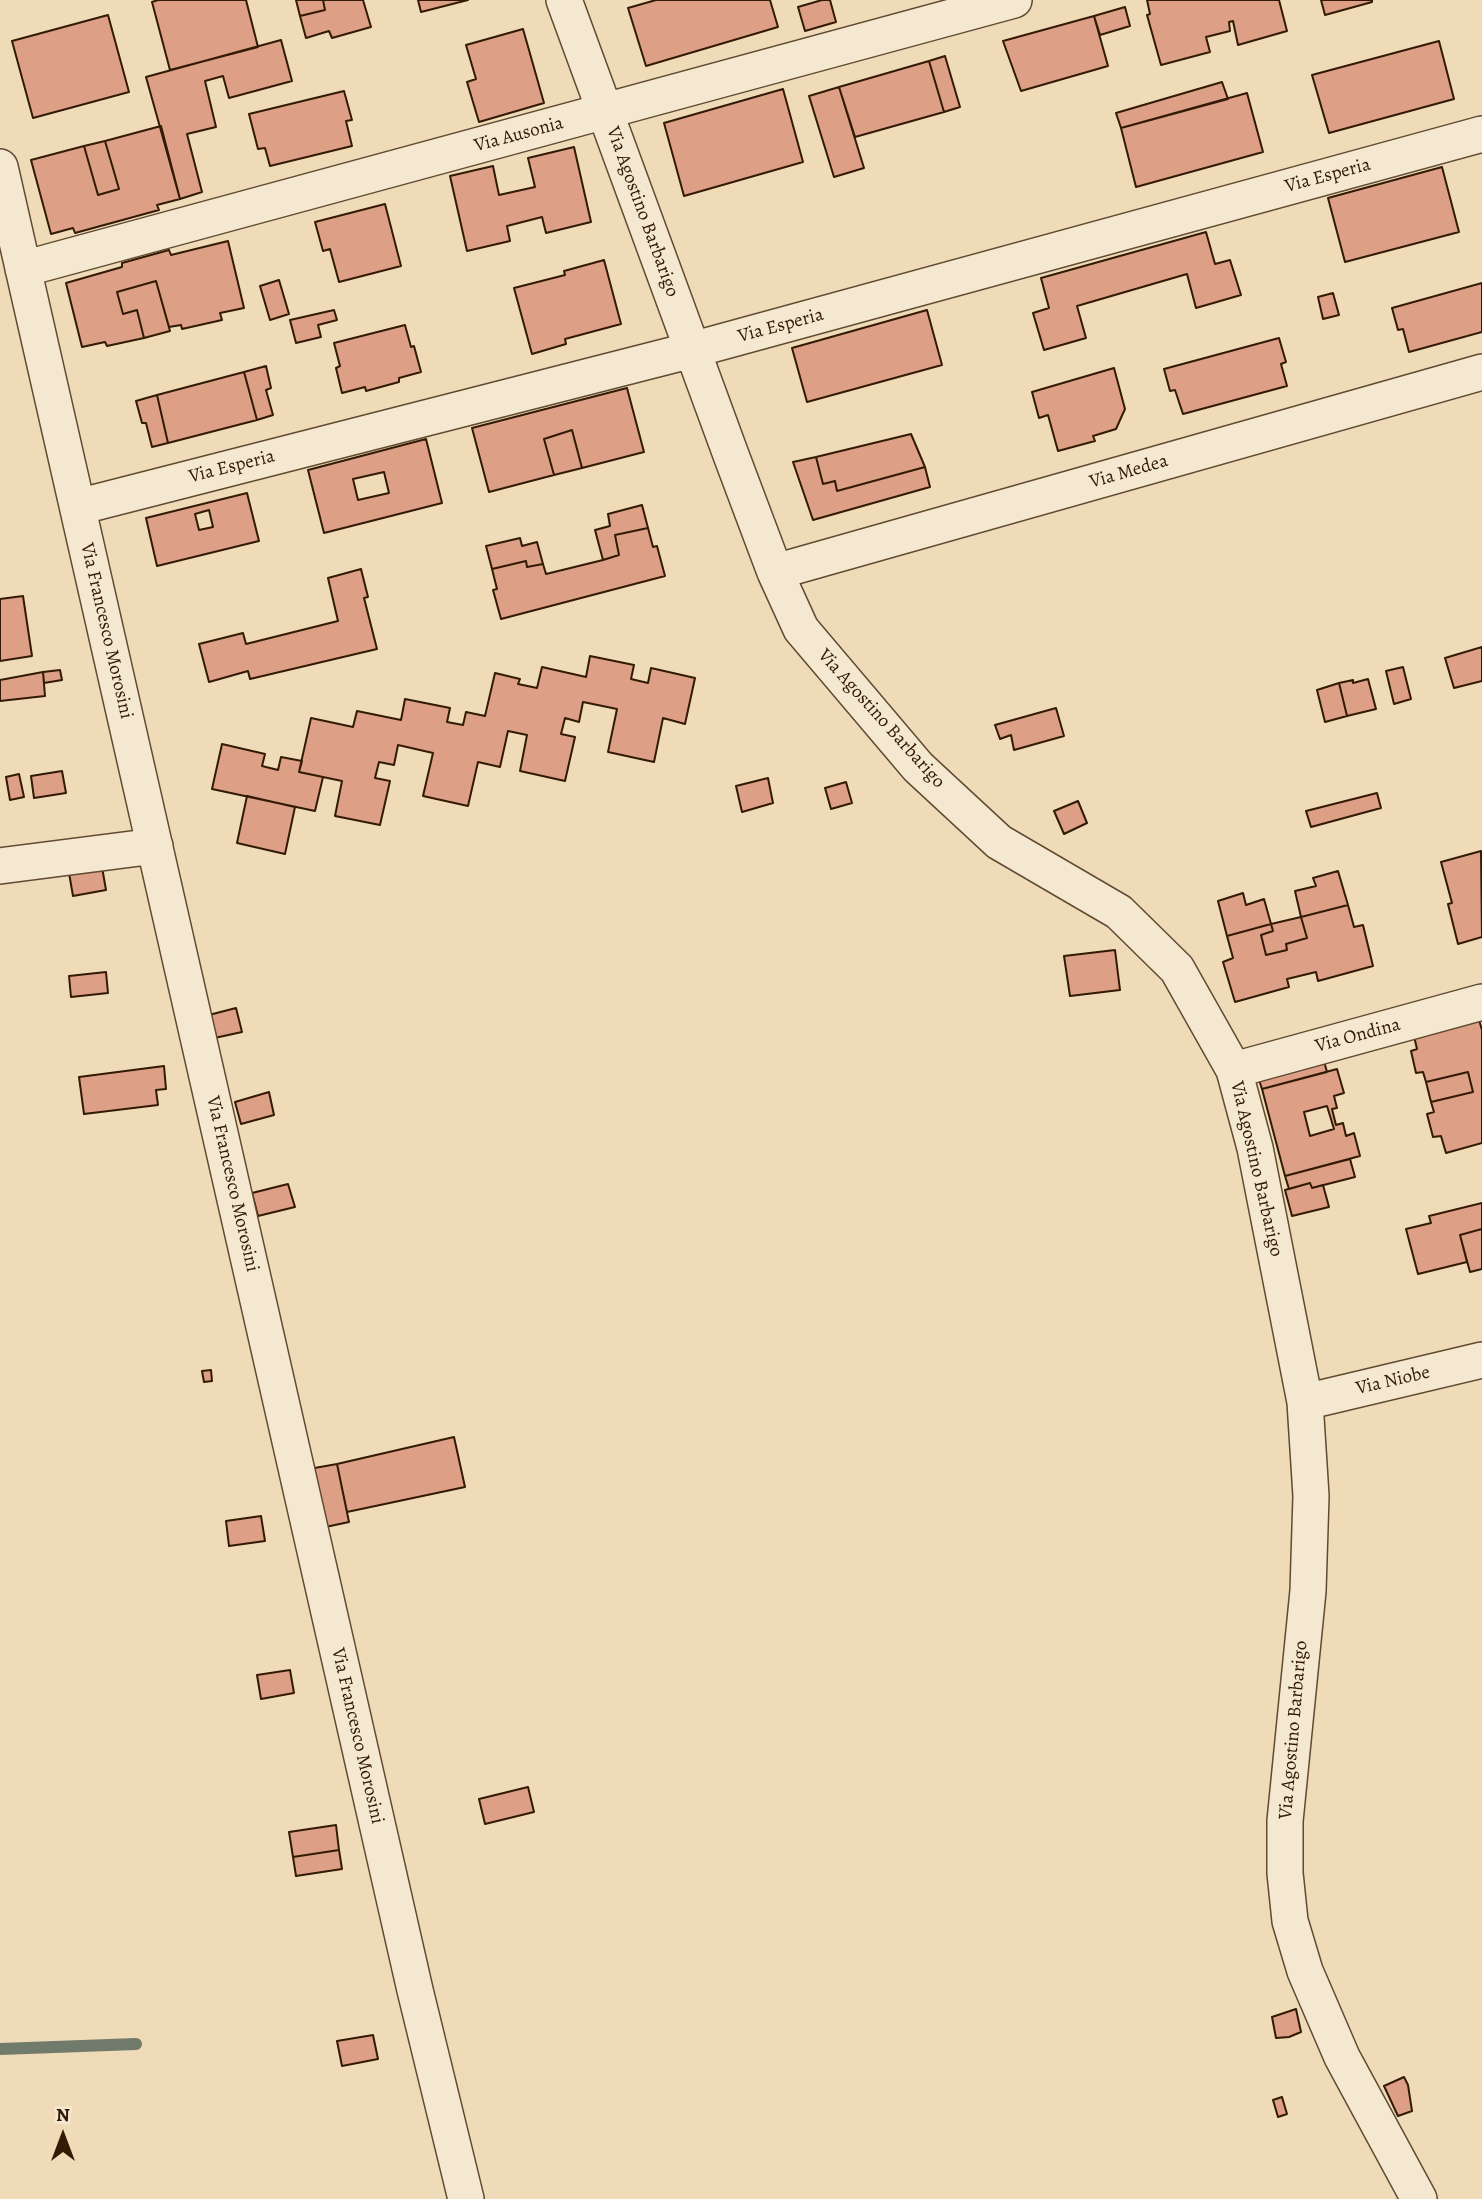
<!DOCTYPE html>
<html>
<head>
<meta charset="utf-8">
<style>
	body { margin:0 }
	#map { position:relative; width:1482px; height:2199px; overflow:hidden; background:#efdbb8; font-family:Alegreya,serif }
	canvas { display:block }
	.north { position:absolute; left:28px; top:2101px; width:70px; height:70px; -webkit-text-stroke:5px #f5e8d1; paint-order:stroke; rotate:0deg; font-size:19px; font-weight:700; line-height:28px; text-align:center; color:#321a04 }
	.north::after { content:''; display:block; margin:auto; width:24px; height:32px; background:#321a04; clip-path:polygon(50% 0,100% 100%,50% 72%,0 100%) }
</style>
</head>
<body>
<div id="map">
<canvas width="1482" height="2199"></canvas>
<div class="north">N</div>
</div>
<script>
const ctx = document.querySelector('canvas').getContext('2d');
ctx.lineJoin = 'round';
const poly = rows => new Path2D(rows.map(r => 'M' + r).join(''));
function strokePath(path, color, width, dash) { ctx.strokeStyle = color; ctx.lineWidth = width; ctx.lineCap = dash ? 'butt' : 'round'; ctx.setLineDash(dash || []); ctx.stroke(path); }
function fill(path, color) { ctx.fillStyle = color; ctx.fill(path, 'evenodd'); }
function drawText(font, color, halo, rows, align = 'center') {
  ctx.font = font + ' Alegreya,serif'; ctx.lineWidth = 7; ctx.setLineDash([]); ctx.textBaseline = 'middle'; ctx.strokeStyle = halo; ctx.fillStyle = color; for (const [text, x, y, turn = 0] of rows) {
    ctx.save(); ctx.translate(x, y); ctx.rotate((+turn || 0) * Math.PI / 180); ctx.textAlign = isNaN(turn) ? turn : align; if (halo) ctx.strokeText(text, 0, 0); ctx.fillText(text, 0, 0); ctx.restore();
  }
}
strokePath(poly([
	[0,2049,136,2044]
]), '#707b6b', 12);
const building = poly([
	[158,0,246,0,258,47,170,70,152,2,158,0],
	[296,0,323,0,325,10,300,16,296,0],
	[323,0,363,0,371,27,332,38,329,31,306,38,300,16,325,10,323,0],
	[418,0,468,0,421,12,418,0],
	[656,0,770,0,778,27,646,66,628,8,656,0],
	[822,0,830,0,836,22,805,31,798,7,822,0],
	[1147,0,1279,0,1287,31,1238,45,1233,21,1229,22,1230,31,1206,37,1210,52,1161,65,1147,15,1150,14,1147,0],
	[1321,0,1372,0,1372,2,1325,15,1321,0],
	[1125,7,1130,26,1100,35,1094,16,1125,7],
	[108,15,129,92,33,118,12,41,108,15],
	[1094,16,1108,66,1021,91,1003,41,1094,16],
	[523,29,544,103,479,122,467,82,476,79,466,45,523,29],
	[281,40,292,81,229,98,223,76,205,81,216,127,187,134,202,192,180,199,146,77,281,40],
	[1439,41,1454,99,1329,133,1312,75,1439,41],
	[945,56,960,107,944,112,929,61,945,56],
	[929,61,944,112,855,137,839,87,929,61],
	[1222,82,1228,99,1121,128,1116,113,1222,82],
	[839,87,864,168,834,177,809,96,839,87],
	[783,89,803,162,684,196,664,123,783,89],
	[344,91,352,120,346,121,352,146,270,166,265,148,258,149,249,114,344,91],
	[1247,93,1263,152,1136,187,1121,128,1247,93],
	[161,126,180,199,157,205,159,210,75,233,73,228,51,234,31,160,84,146,98,195,119,189,105,141,161,126],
	[105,141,119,189,98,195,84,146,105,141],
	[574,147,591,222,546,233,542,217,507,226,510,241,467,251,450,176,493,166,499,195,535,187,528,158,574,147],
	[1442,167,1459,232,1345,262,1328,198,1442,167],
	[385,204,401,266,339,282,330,249,323,251,315,222,385,204],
	[1206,232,1215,264,1230,260,1241,295,1196,308,1187,274,1077,306,1086,338,1044,350,1033,313,1049,308,1041,278,1206,232],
	[228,241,244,308,220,313,222,320,182,329,181,325,169,327,156,281,117,292,123,314,137,310,144,338,107,346,105,342,82,347,66,283,122,267,122,263,169,250,171,255,228,241],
	[604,260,621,324,565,339,566,344,532,354,514,288,565,275,564,271,604,260],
	[279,280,289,314,270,320,260,286,279,280],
	[156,281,170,331,144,338,137,310,123,314,117,292,156,281],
	[1482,283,1482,332,1409,352,1403,329,1398,330,1392,308,1482,283],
	[1333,293,1339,315,1323,319,1318,297,1333,293],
	[334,310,337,320,318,325,321,337,296,343,290,320,334,310],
	[927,310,942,365,807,402,792,348,927,310],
	[405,325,411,347,414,346,421,372,399,378,399,382,366,391,365,387,342,393,336,368,340,366,334,343,405,325],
	[1279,338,1286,362,1281,364,1287,386,1183,414,1175,390,1170,391,1164,369,1279,338],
	[266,366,271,388,266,390,273,415,257,420,244,372,266,366],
	[1114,368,1125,409,1116,429,1093,436,1095,441,1058,451,1048,415,1039,418,1032,392,1114,368],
	[244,372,257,420,168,443,157,395,244,372],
	[627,388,644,452,582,468,572,430,544,439,554,475,489,492,472,428,627,388],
	[157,395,168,443,152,447,146,423,142,423,136,401,157,395],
	[572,430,582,468,554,475,544,439,572,430],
	[911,434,925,467,837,491,835,481,823,484,816,457,911,434],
	[426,439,442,503,324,533,308,470,426,439],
	[384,472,389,493,358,500,353,479,384,472],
	[816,457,823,484,835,481,837,491,925,467,930,487,813,520,793,462,816,457],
	[247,493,259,541,157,566,146,518,247,493],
	[209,510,213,527,199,530,195,514,209,510],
	[642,505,648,528,615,535,619,555,603,560,595,530,610,526,608,514,642,505],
	[648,528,653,547,657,546,665,576,501,619,493,590,497,589,492,569,526,561,527,567,543,564,546,574,603,560,619,555,615,535,648,528],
	[520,538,522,546,537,542,543,564,527,567,526,561,492,569,486,546,520,538],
	[361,569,368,597,364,598,377,649,250,679,248,671,209,682,199,644,243,633,246,644,338,621,328,578,361,569],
	[23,596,32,656,0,661,0,599,23,596],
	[1482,647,1482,681,1454,688,1445,658,1482,647],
	[590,656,634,665,631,679,648,683,651,668,695,678,685,724,663,718,654,762,608,752,617,709,583,702,579,722,565,718,561,734,575,737,565,781,520,771,527,735,508,731,500,767,478,762,468,806,423,796,433,753,398,745,394,765,379,762,375,778,390,781,380,825,335,816,342,781,299,772,311,718,353,727,357,711,401,720,405,699,450,708,447,722,463,725,466,712,485,716,495,673,520,679,518,684,537,688,542,667,586,677,590,656],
	[1403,667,1411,699,1394,704,1386,671,1403,667],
	[60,670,62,680,44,683,43,672,60,670],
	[43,672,45,696,0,701,0,680,43,672],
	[1368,679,1376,709,1347,716,1339,683,1353,680,1353,683,1368,679],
	[1339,683,1347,716,1325,722,1317,690,1339,683],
	[1056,708,1064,736,1014,750,1011,735,1000,739,995,725,1056,708],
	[222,744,265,754,262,766,278,770,281,757,302,761,299,772,323,777,315,811,212,789,222,744],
	[62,771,66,793,34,798,31,776,62,771],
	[19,774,24,797,10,800,6,777,19,774],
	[768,778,773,803,742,812,736,786,768,778],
	[846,782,852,803,831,809,825,788,846,782],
	[1377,793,1381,808,1311,827,1306,811,1377,793],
	[247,796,295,807,285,854,237,843,247,796],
	[1078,801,1087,823,1064,834,1054,811,1078,801],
	[1481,851,1482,937,1458,944,1448,904,1452,903,1441,862,1481,851],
	[102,867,106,890,73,896,69,873,102,867],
	[1338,871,1348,905,1301,917,1295,891,1316,886,1313,878,1338,871],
	[1243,893,1246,905,1264,899,1271,924,1227,936,1218,901,1243,893],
	[1348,905,1354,927,1363,925,1373,966,1318,981,1316,972,1287,979,1289,987,1235,1002,1223,962,1233,958,1227,936,1271,924,1273,931,1261,935,1266,955,1287,950,1286,944,1307,938,1301,917,1348,905],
	[1301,917,1307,938,1286,944,1287,950,1266,955,1261,935,1273,931,1271,924,1301,917],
	[1115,950,1120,990,1070,996,1064,956,1115,950],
	[106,972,108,993,71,997,69,976,106,972],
	[236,1008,242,1032,210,1039,205,1016,236,1008],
	[1479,1020,1482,1030,1482,1143,1446,1153,1441,1136,1433,1137,1427,1114,1434,1112,1431,1102,1473,1092,1468,1072,1426,1082,1423,1072,1416,1073,1411,1051,1417,1049,1413,1032,1479,1020],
	[1322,1054,1327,1072,1262,1089,1258,1077,1322,1054],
	[164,1066,166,1089,156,1090,158,1105,84,1114,79,1077,164,1066],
	[1337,1069,1344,1093,1334,1096,1337,1108,1332,1109,1336,1125,1343,1123,1346,1136,1354,1133,1360,1156,1285,1176,1262,1089,1337,1069],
	[1327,1106,1334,1129,1310,1136,1304,1112,1327,1106],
	[1468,1072,1473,1092,1431,1102,1426,1082,1468,1072],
	[269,1092,274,1115,241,1124,235,1102,269,1092],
	[1350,1159,1355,1177,1312,1188,1310,1183,1289,1189,1285,1176,1350,1159],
	[1310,1183,1312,1188,1323,1185,1329,1207,1292,1216,1285,1190,1310,1183],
	[288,1184,295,1207,258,1216,252,1193,288,1184],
	[1482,1203,1482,1229,1460,1235,1467,1262,1418,1274,1406,1229,1431,1223,1429,1216,1482,1203],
	[1482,1229,1482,1269,1470,1272,1460,1235,1482,1229],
	[211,1370,212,1381,204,1382,202,1371,211,1370],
	[454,1437,465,1487,347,1512,337,1464,454,1437],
	[337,1464,349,1522,321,1528,309,1469,337,1464],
	[261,1516,265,1541,229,1546,226,1521,261,1516],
	[290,1670,294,1693,261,1699,257,1675,290,1670],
	[528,1787,534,1812,485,1824,479,1799,528,1787],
	[336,1825,339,1850,293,1857,289,1832,336,1825],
	[339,1850,342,1869,296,1876,293,1857,339,1850],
	[1296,2009,1301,2032,1289,2037,1276,2038,1272,2017,1296,2009],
	[373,2035,378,2059,342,2066,337,2041,373,2035],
	[1404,2077,1408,2085,1412,2111,1398,2116,1384,2086,1404,2077],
	[1282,2097,1287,2114,1278,2117,1273,2100,1282,2097]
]);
fill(building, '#dd9f86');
strokePath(building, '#321a04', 2);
const street = poly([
	[564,0,731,455,775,572,801,629,918,767,999,842,1119,912,1177,969,1234,1070,1255,1148,1305,1402,1311,1496,1308,1591,1285,1821,1285,1873,1290,1921,1305,1971,1342,2057,1419,2199],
	[0,167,415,1990,466,2199],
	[23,269,1014,0],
	[78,507,692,350,1482,134],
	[775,572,1482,372],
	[0,866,155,846],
	[1234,1070,1482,1002],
	[1305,1402,1482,1360]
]);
strokePath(street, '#614a31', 38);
strokePath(street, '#f5e8d1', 35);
drawText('19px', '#321a04', '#f5e8d1', [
	["Via Ausonia",519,135,-15],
	["Via Esperia",1328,176,-15],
	["Via Agostino Barbarigo",642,212,70],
	["Via Esperia",781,326,-15],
	["Via Esperia",232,467,-14],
	["Via Medea",1129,472,-16],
	["Via Francesco Morosini",106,631,77],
	["Via Agostino Barbarigo",881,719,48],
	["Via Ondina",1358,1036,-15],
	["Via Agostino Barbarigo",1256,1169,77],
	["Via Francesco Morosini",232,1184,77],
	["Via Niobe",1393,1381,-13],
	["Via Agostino Barbarigo",1294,1730,-85],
	["Via Francesco Morosini",357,1736,77]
]);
</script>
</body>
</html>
